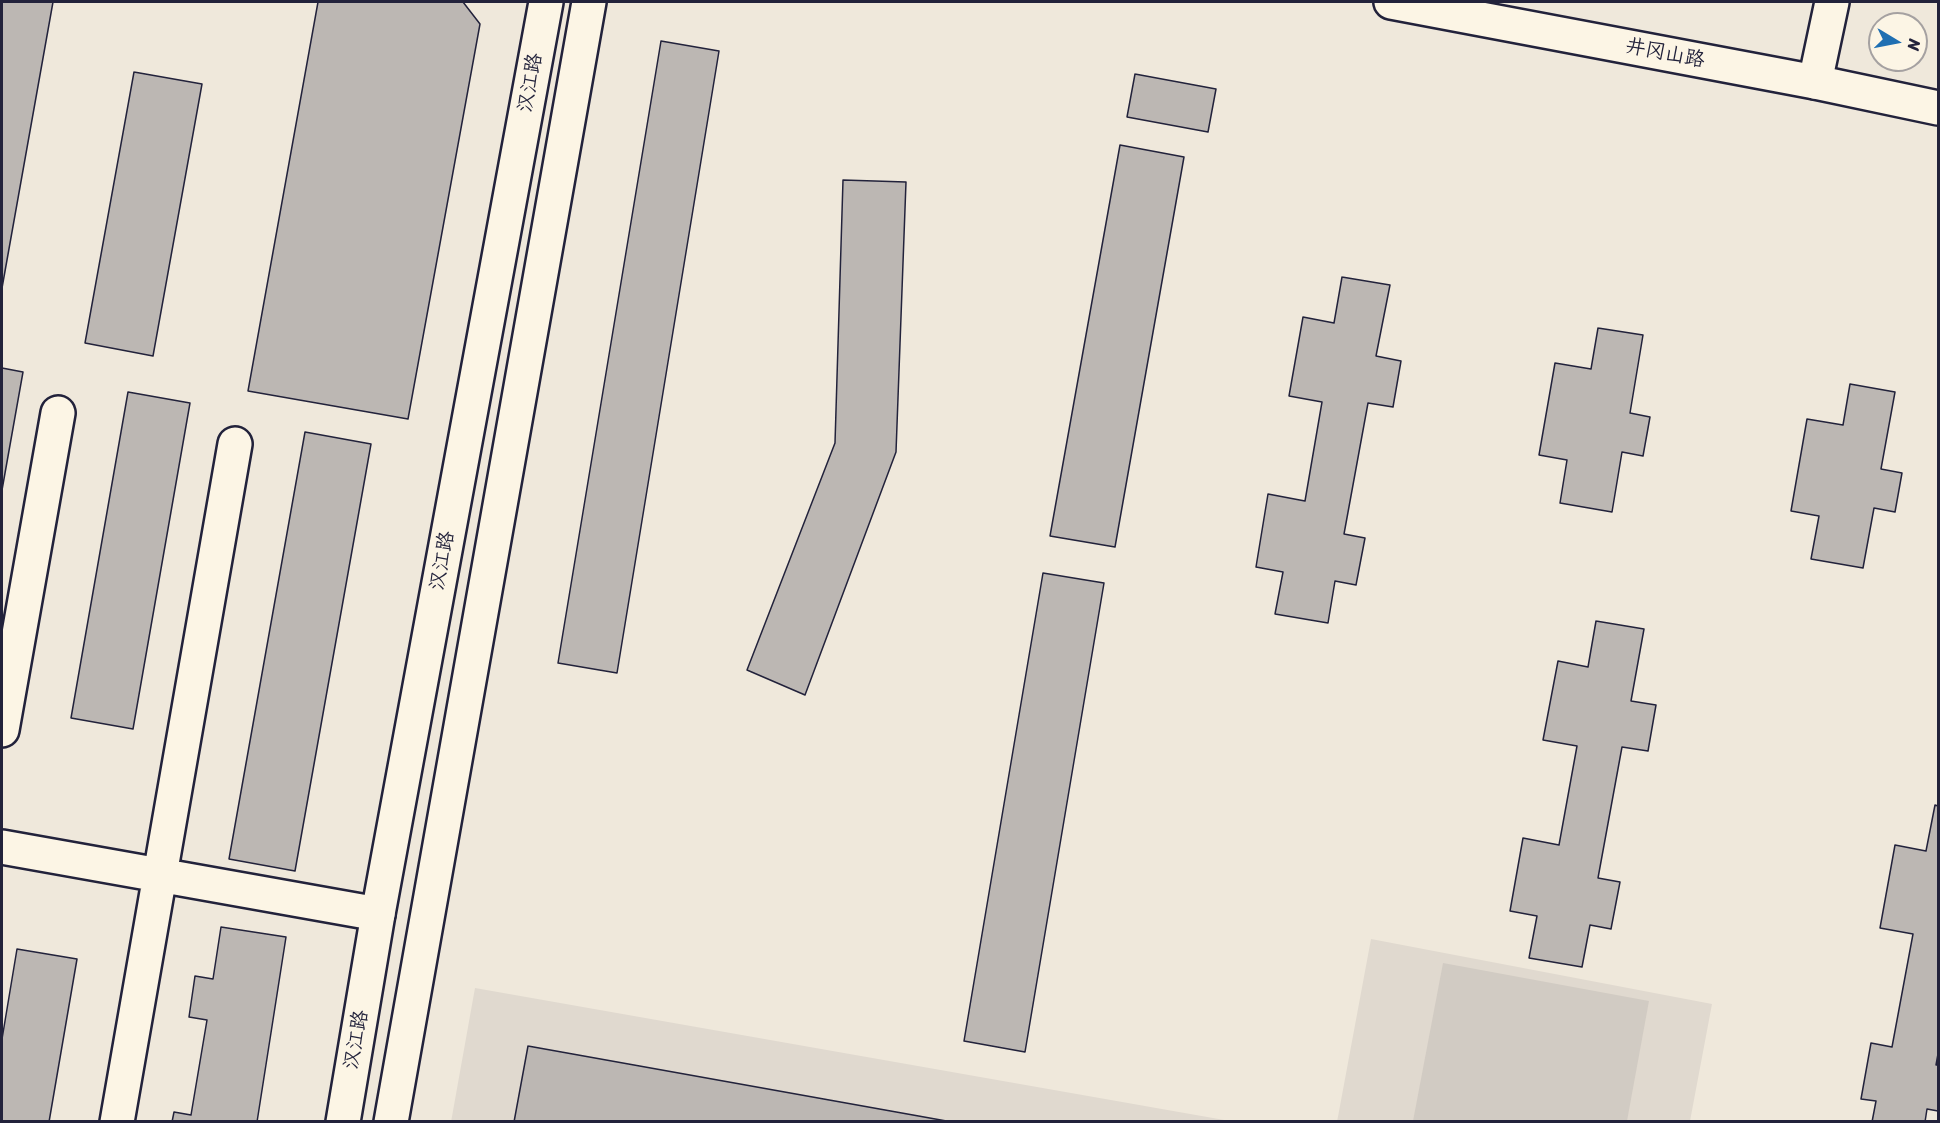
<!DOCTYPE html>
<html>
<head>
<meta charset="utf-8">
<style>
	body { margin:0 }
	#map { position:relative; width:1940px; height:1123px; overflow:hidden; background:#efe8db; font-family:Sriracha,sans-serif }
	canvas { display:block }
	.frame { position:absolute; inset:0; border:3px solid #22223b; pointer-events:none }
	.north { position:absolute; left:1868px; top:12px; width:60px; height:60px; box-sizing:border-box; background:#fcf5e5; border:2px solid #a5a1a1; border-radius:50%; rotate:100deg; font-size:16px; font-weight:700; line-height:24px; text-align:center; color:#22223b }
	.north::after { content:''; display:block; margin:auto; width:21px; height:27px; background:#1f6fb2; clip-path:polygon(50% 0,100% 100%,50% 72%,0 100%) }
</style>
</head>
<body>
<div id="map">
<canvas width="1940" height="1123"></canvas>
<div class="frame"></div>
<div class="north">N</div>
</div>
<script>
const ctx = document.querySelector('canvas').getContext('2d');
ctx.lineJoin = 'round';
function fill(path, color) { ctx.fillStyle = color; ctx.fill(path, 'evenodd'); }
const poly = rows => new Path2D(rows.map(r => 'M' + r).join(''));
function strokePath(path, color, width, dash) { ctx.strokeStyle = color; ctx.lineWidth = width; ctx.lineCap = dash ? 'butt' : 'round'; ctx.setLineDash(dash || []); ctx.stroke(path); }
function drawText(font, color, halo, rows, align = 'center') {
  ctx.font = font + ' Sriracha,"LXGW WenKai TC",sans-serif'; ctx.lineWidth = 6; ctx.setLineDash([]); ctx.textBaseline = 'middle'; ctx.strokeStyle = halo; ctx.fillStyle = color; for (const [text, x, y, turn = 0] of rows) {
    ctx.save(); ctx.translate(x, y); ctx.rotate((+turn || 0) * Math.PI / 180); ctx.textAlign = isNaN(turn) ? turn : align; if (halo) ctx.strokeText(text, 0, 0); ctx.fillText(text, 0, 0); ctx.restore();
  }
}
fill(poly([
	[1371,939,1712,1004,1690,1121,1337,1122],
	[475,988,1230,1121,451,1122]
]), '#e0d9cf');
fill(poly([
	[1443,963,1649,1001,1627,1121,1413,1121]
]), '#d1cbc3');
const building = poly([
	[2,2,53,2,2,288,2,2],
	[318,2,463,2,480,24,408,419,248,391,318,2],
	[661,41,719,51,617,673,558,663,661,41],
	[134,72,202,84,153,356,85,343,134,72],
	[1135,74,1216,89,1208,132,1127,117,1135,74],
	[1120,145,1184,157,1115,547,1050,536,1120,145],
	[843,180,906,182,896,452,805,695,747,670,835,443,843,180],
	[1342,277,1390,285,1376,356,1401,361,1393,407,1368,403,1344,534,1365,538,1356,585,1335,581,1328,623,1275,614,1283,572,1256,567,1268,494,1305,501,1322,402,1289,396,1303,317,1334,323,1342,277],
	[1598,328,1643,335,1630,413,1650,417,1643,456,1622,452,1612,512,1560,503,1567,460,1539,455,1555,363,1591,369,1598,328],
	[2,368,23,372,2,490,2,368],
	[1850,384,1895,392,1881,469,1902,473,1895,512,1874,508,1863,568,1811,559,1819,516,1791,511,1807,419,1843,425,1850,384],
	[128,392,190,403,133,729,71,718,128,392],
	[305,432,371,444,295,871,229,859,305,432],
	[1043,573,1104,583,1025,1052,964,1041,1043,573],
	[1596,621,1644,629,1631,701,1656,705,1648,751,1622,747,1598,878,1620,882,1611,929,1590,925,1582,967,1529,958,1537,916,1510,911,1523,838,1559,845,1577,746,1543,740,1558,661,1588,667,1596,621],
	[1935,805,1938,806,1938,1054,1936,1065,1938,1065,1938,1111,1927,1109,1925,1122,1872,1122,1876,1101,1861,1099,1871,1043,1892,1047,1913,934,1880,928,1895,845,1926,851,1935,805],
	[221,927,286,937,257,1122,172,1122,174,1112,191,1115,207,1020,189,1017,195,976,213,979,221,927],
	[17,949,77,959,49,1122,2,1122,2,1039,17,949],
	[528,1046,952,1122,514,1122,528,1046]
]);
fill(building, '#bcb7b3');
strokePath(building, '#22223b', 1.5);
const minor = poly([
	[1815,82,1832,2],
	[2,730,58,413],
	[2,847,378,914],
	[117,1122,235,444]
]);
const tertiary = poly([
	[1391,2,1815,82,1938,108],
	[343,1122,378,914,546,2],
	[391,1122,589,2]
]);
strokePath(minor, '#22223b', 38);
strokePath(tertiary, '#22223b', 38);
strokePath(minor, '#fcf5e5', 33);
strokePath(tertiary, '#fcf5e5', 33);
drawText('20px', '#22223b', '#fcf5e5', [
	["井冈山路",1665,54,11],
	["汉江路",531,83,-80],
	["汉江路",443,561,-80],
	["汉江路",357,1040,-80]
]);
</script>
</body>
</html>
